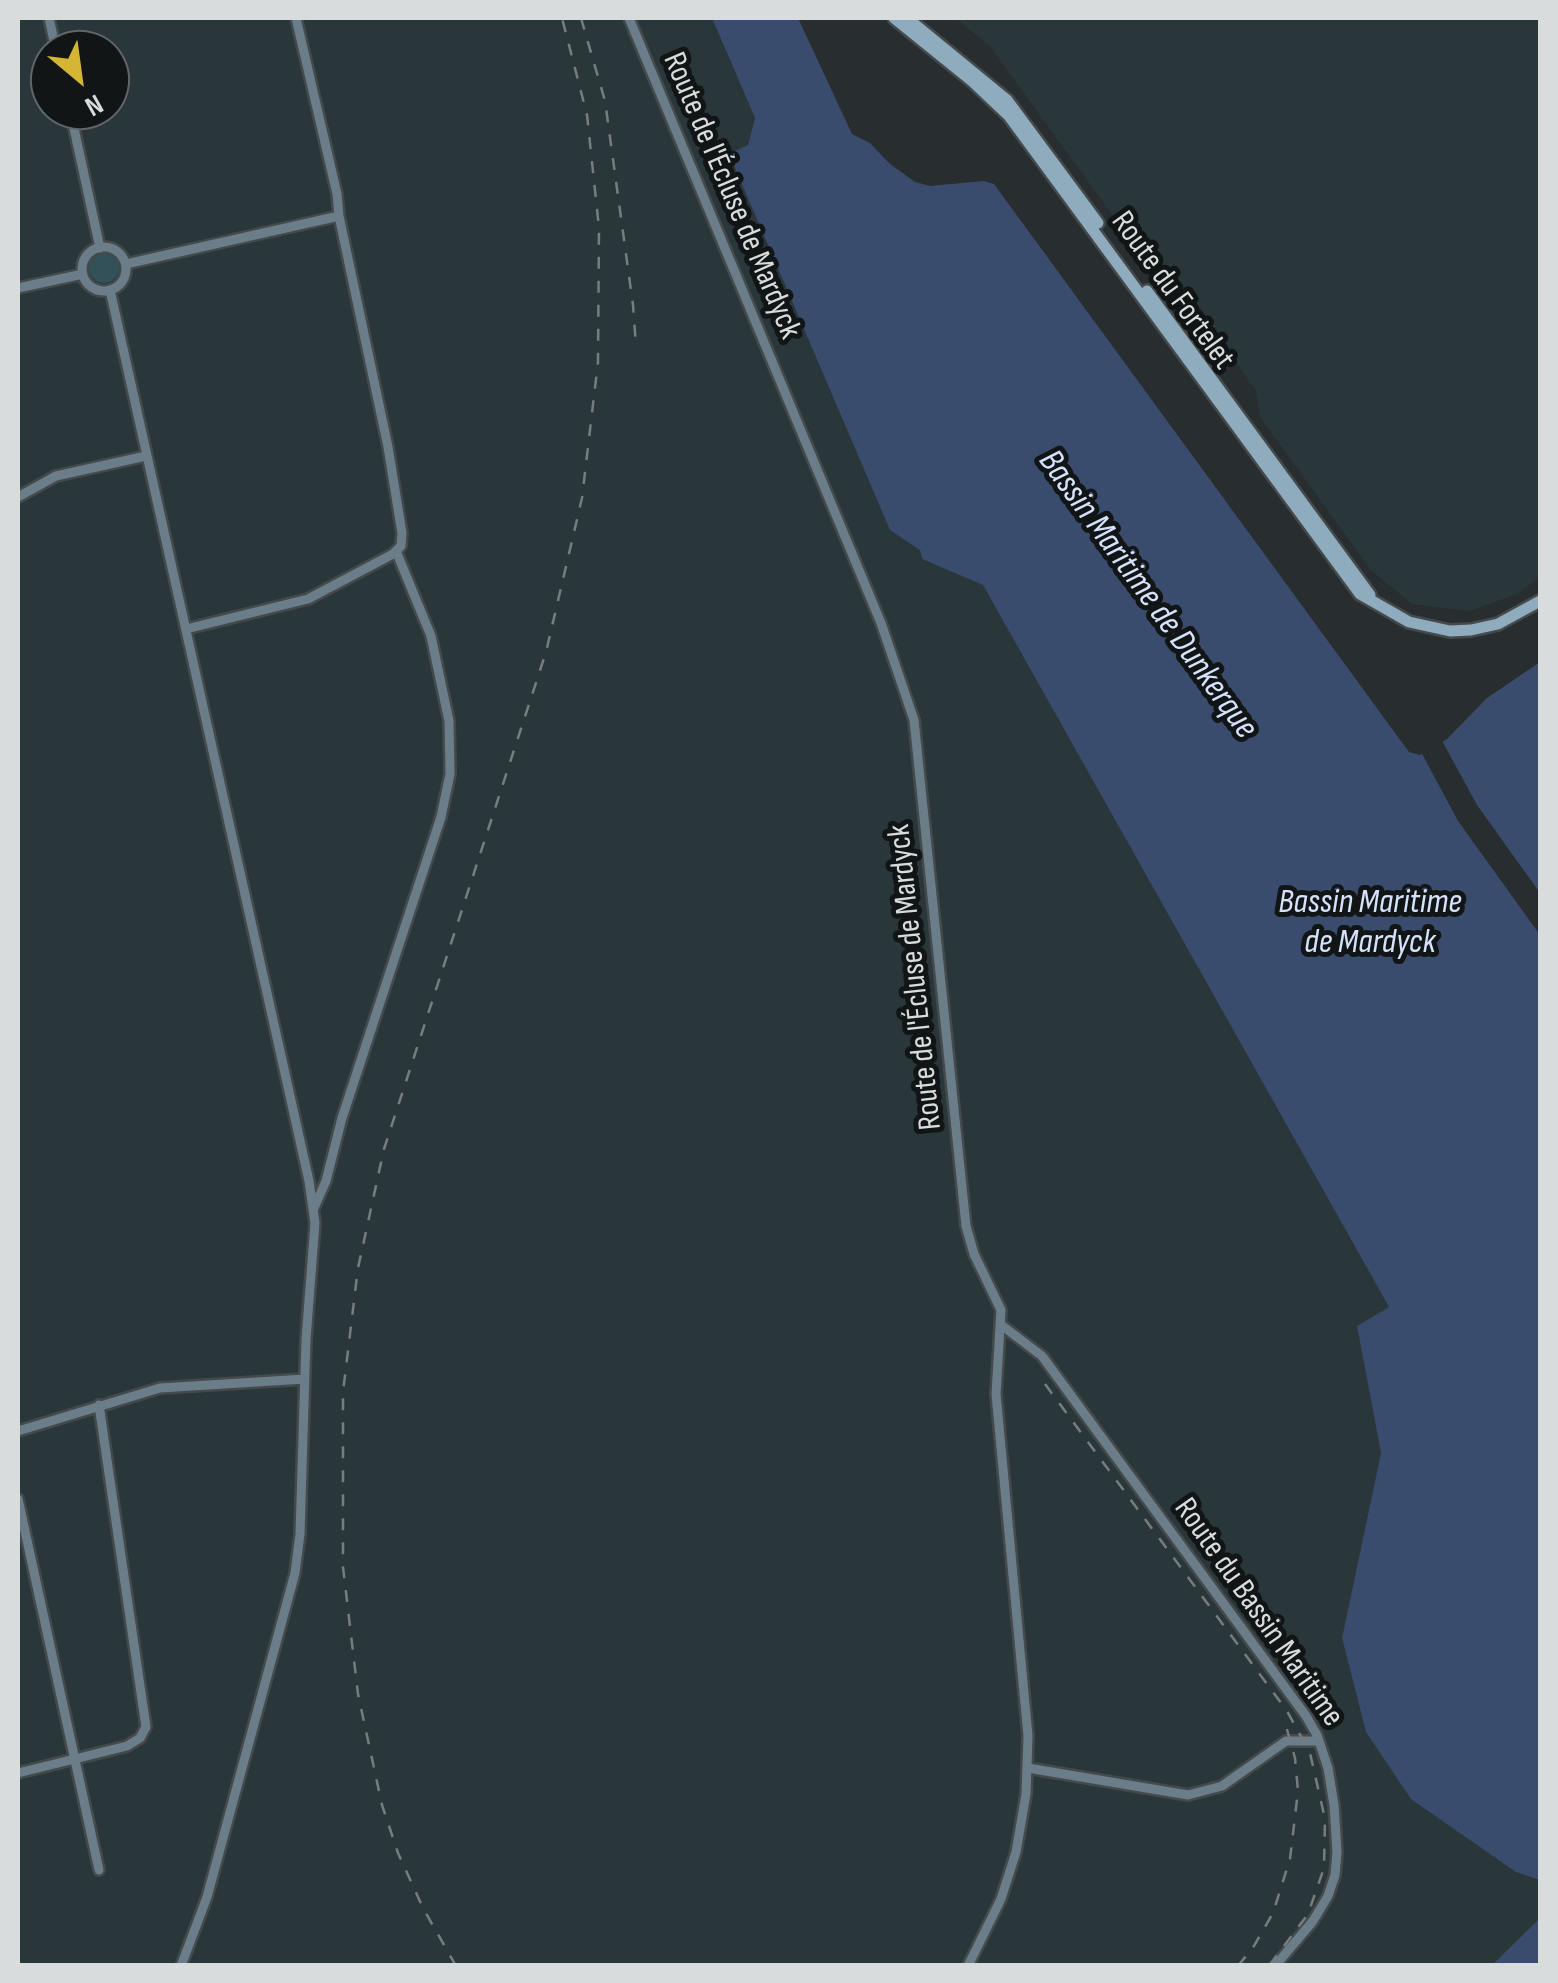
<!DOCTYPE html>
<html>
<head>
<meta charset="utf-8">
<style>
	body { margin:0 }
	#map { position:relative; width:1558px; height:1983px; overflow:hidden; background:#282d2f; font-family:"Sofia Sans Condensed",sans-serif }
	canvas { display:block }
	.frame { position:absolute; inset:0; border:20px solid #d8dcdd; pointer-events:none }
	.north { position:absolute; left:30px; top:30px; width:100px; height:100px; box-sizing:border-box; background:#121516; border:2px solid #616566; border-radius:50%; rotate:151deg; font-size:28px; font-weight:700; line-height:40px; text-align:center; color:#d8dcdd }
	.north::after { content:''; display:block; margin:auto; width:35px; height:45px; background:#d5b534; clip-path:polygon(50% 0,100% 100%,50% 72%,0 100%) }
</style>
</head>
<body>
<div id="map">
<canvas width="1558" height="1983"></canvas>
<div class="frame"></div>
<div class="north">N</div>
</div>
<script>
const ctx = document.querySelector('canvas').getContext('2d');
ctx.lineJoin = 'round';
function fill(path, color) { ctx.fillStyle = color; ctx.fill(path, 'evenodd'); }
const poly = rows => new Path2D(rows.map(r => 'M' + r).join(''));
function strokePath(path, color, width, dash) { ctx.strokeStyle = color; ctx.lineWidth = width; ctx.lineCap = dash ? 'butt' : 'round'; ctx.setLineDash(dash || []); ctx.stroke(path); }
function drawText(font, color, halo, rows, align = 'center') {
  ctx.font = font + ' "Sofia Sans Condensed",sans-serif'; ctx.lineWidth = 10; ctx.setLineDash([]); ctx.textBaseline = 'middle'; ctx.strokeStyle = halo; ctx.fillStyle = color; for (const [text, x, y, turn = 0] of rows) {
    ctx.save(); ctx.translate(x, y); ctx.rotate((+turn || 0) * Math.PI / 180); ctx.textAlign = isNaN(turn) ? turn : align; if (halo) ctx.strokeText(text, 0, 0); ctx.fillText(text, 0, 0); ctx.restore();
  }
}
fill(poly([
	[18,18,712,18,755,118,748,145,729,155,890,530,920,550,922,559,983,585,1389,1307,1357,1326,1381,1453,1342,1638,1366,1732,1540,1880,1540,1918,1492,1965,18,1965],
	[50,50,110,50,110,110,50,110],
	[955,18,1540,18,1540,577,1517,594,1470,611,1412,604,1371,570,1260,417,1256,391,1229,352,1200,336,989,45]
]), '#2a373a');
fill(poly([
	'89 268a15 15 0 1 1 30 0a15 15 0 1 1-30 0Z'
]), '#325158');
fill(poly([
	[712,18,798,18,852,134,870,143,890,164,915,182,930,186,984,181,994,184,1409,752,1420,755,1447,739,1487,698,1540,662,1540,1880,1516,1872,1411,1799,1366,1732,1342,1638,1381,1453,1357,1326,1389,1307,983,585,922,559,920,550,890,530,729,154,748,145,755,118],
	[1540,1918,1540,1965,1492,1965]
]), '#3a4c6e');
fill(poly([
	[1440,737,1477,805,1540,893,1540,935,1458,821,1420,750]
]), '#282d2f');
const street = poly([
	[49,18,56,50],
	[296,18,337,194,339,216],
	[629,18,881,623,914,720,966,1226,974,1254,1001,1310,996,1394,1028,1736,1026,1794,1016,1852,1001,1899,968,1966],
	[70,110,100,248],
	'82 269a22 22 0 1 1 44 0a22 22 0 1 1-44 0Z',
	[126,264,339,216,388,447,402,533,401,546,393,554,308,599,186,629],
	[18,288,83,274],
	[110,290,309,1181,315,1223,306,1339,300,1534,295,1573,207,1897,181,1966],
	[18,497,56,476,146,456],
	[314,1208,326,1181,342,1118,441,817,450,774,449,721,431,636,396,551],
	[1000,1324,1042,1356,1306,1716,1317,1735,1328,1768,1334,1805,1337,1852,1335,1875,1328,1896,1313,1921,1275,1966],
	[18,1431,160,1388,305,1379],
	[18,1499,99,1870],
	[1028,1768,1188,1795,1222,1786,1286,1741,1319,1741],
	[18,1773,127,1746,140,1738,146,1727,99,1405]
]);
const secondary = poly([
	[894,18,972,81,1009,116,1360,594,1409,622,1450,631,1471,630,1498,624,1540,601],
	[907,18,1007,100,1098,223],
	[1147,291,1370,595]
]);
strokePath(street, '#44494b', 14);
strokePath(secondary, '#44494b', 16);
strokePath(street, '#6b7d89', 9);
strokePath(secondary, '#8fabbe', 11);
strokePath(poly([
	[581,18,605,101,633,305,636,346],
	[1045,1384,1287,1711,1310,1753,1325,1819,1324,1868,1308,1914,1269,1966],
	[456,1966,423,1908,398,1853,382,1805,358,1694,343,1567,343,1392,358,1268,384,1149,546,652,582,498,598,362,599,228,587,115,562,18],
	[1238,1966,1254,1946,1273,1913,1290,1859,1298,1791,1295,1758,1286,1726]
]), '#787c7e', 2.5, [12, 12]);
drawText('32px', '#d8dcdd', '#121516', [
	["Route de l'Écluse de Mardyck",731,196,67],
	["Route du Fortelet",1172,291,54],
	["Route de l'Écluse de Mardyck",916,977,-96],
	["Route du Bassin Maritime",1258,1613,55]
]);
drawText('italic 35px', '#d5e2fb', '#121516', [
	["Bassin Maritime de Dunkerque",1147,595,54],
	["Bassin Maritime",1370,903],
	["de Mardyck",1370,943]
]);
</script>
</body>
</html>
